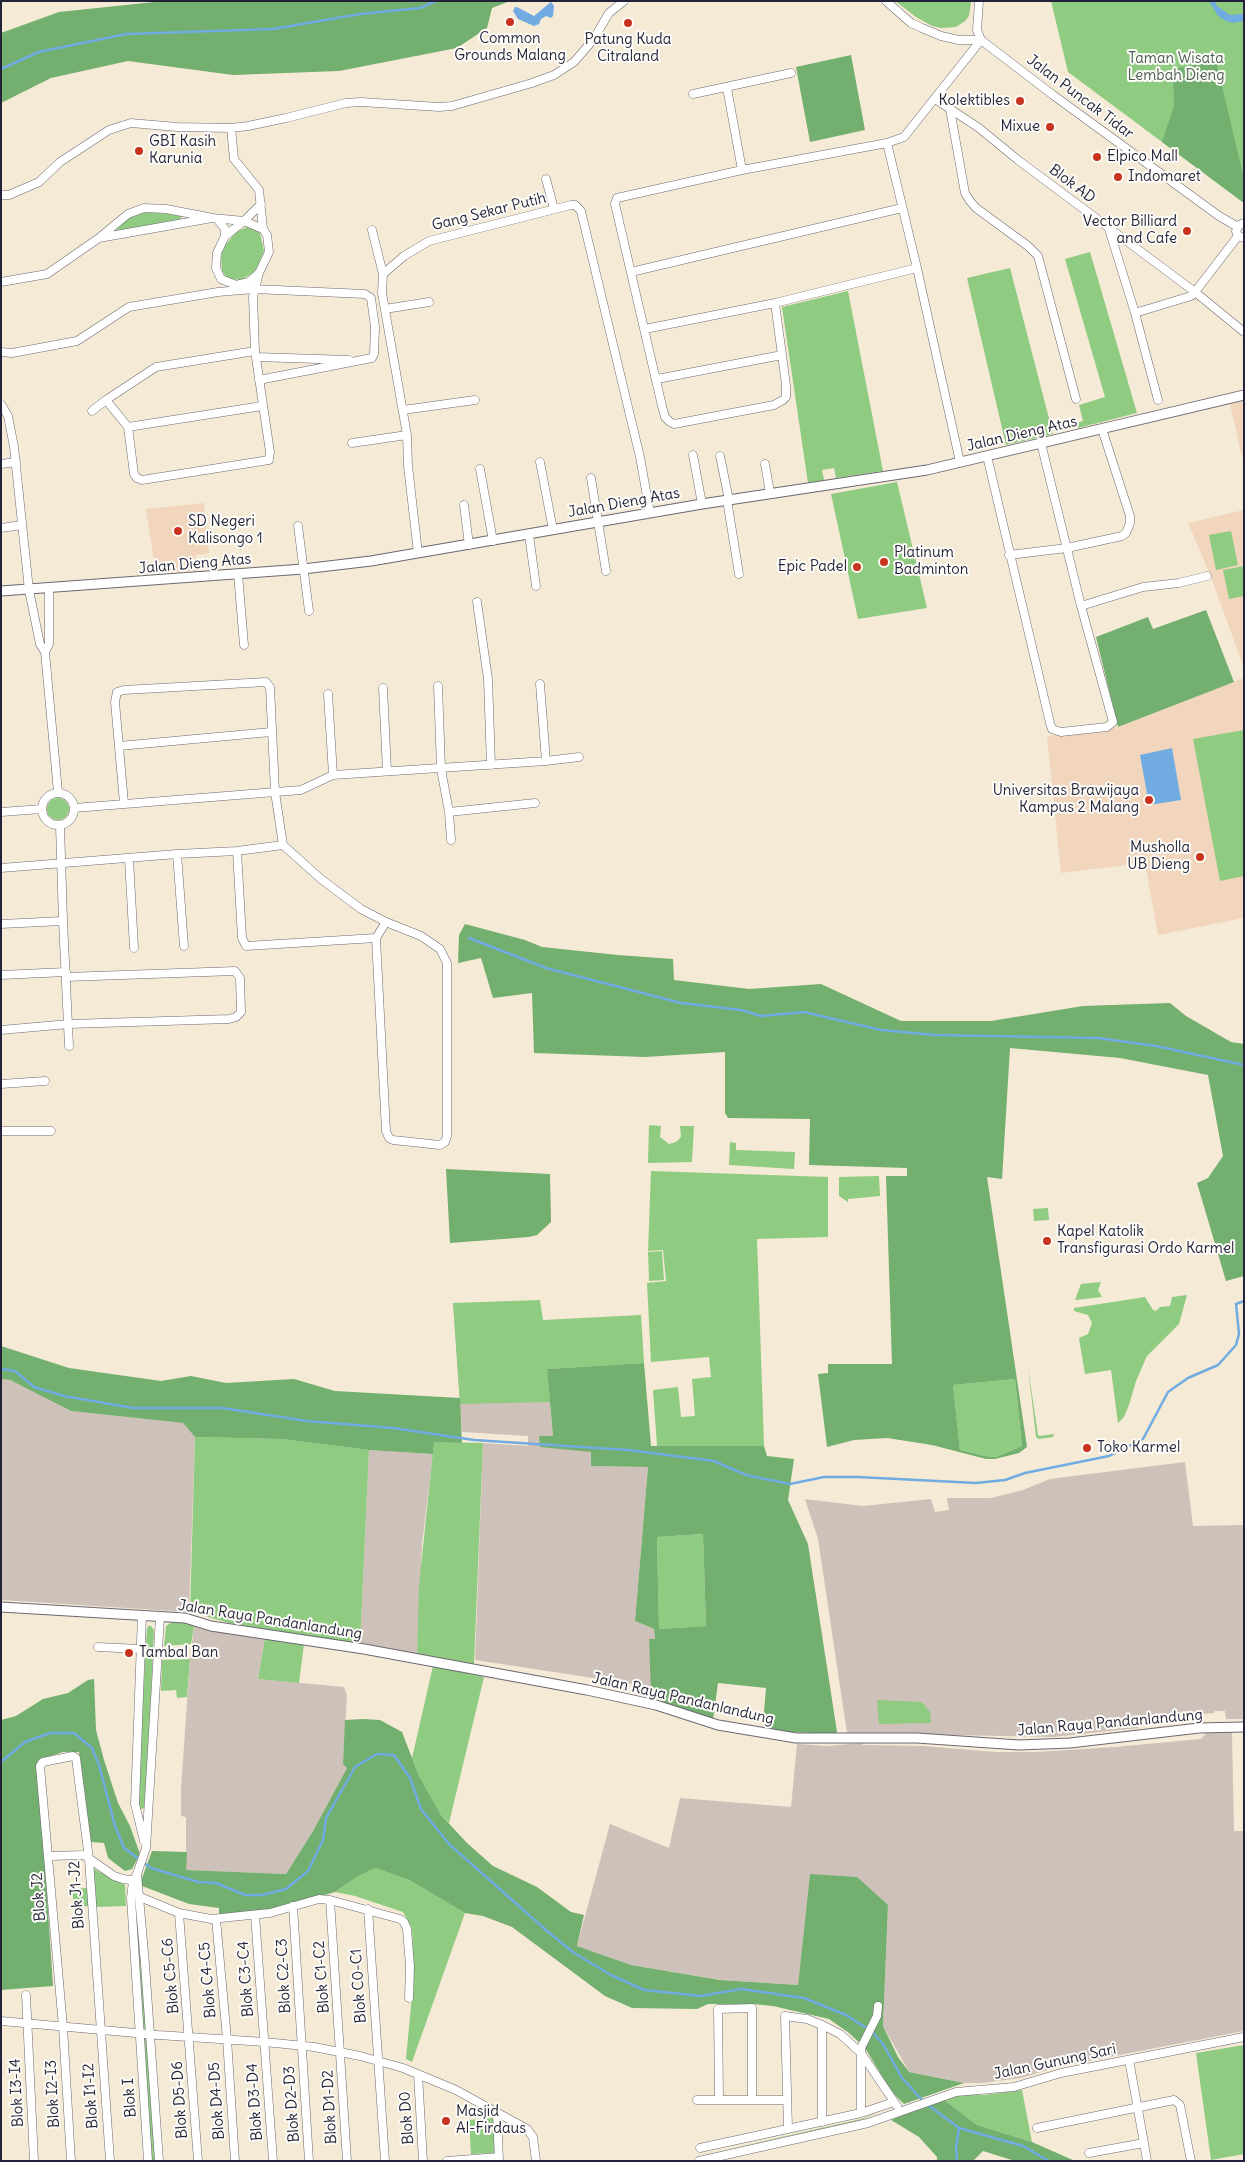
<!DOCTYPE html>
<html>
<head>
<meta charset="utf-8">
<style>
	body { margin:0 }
	#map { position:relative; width:1245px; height:2162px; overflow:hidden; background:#f5ead6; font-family:Delius,sans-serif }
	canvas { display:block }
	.frame { position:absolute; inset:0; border:2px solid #22223b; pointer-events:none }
</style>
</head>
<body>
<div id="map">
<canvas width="1245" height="2162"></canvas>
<div class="frame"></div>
</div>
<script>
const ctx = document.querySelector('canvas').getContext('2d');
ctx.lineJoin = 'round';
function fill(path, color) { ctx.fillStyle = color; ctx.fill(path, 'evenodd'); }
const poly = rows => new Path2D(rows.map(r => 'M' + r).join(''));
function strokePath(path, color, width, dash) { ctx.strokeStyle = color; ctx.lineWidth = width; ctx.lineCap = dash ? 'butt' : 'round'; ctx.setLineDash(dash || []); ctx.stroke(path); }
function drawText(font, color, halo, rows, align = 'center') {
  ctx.font = font + ' Delius,sans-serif'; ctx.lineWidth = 4; ctx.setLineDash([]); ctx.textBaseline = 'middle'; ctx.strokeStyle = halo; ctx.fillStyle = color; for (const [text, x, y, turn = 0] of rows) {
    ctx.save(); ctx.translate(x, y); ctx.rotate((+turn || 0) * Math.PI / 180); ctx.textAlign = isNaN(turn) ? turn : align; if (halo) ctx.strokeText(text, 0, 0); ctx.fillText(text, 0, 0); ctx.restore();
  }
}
fill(poly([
	[1244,401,1244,466,1230,404],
	[204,503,209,553,196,555,198,571,156,573,146,509],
	[1244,510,1244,668,1209,572,1188,523],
	[1244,678,1244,918,1158,935,1145,863,1061,873,1047,736,1118,727]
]), '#f1d5bd');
fill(poly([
	[453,1303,547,1369,553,1436,539,1436,591,1452,592,1466,648,1467,635,1621,654,1629,655,1639,649,1639,652,1687,475,1660,483,1443,528,1446,528,1436,462,1432],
	[1,1379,10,1380,71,1411,183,1423,195,1437,189,1612,1,1600],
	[369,1450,433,1454,422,1544,417,1656,360,1645],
	[1185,1462,1193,1526,1244,1525,1244,1719,1226,1719,1225,1711,1215,1711,1214,1713,1138,1719,1138,1728,1053,1737,847,1733,818,1539,805,1499,863,1506,931,1499,935,1512,949,1510,947,1498,991,1498,1023,1490,1050,1479],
	[194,1626,210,1631,265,1638,258,1679,344,1687,347,1696,343,1763,347,1768,313,1831,286,1874,186,1870,186,1817,181,1816,181,1789,190,1659],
	[1207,1732,1232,1732,1234,1831,1244,1831,1244,2031,1057,2067,1021,2078,982,2083,964,2083,909,2072,883,2026,888,1905,810,1875,798,1985,721,1980,631,1965,577,1946,610,1824,669,1848,680,1798,791,1807,797,1744,827,1746,862,1743,863,1745,923,1746,996,1752,1036,1752,1115,1747,1201,1739]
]), '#cec1ba');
fill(poly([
	[895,1,970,1,971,3,969,16,965,21,956,27,941,28,932,26,916,17],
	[1051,1,1244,1,1244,203,1068,72],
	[146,212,179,215,182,217,179,220,117,231,116,230,127,219],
	[249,226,257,229,260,233,264,251,258,266,253,273,241,280,230,279,227,278,222,271,221,257,223,248,236,232],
	[1090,252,1137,413,1078,428,1077,423,1083,421,1079,405,1105,397,1065,259],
	[1010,268,1053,434,1006,445,967,278],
	[848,291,883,471,836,478,834,468,822,470,824,480,808,483,782,307],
	[897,482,927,608,858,619,831,494],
	[1231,531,1238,565,1216,570,1209,535],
	[1244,566,1244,596,1229,599,1223,570],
	[1244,730,1244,876,1220,881,1193,739],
	'47 809a11 11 0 1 1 22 0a11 11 0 1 1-22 0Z',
	[649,1125,661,1126,660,1137,669,1144,676,1142,681,1137,680,1126,694,1126,692,1162,648,1163],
	[730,1142,736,1143,736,1150,795,1152,794,1169,729,1165],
	[651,1171,828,1177,828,1237,757,1239,764,1446,657,1446,653,1390,678,1387,681,1417,695,1416,692,1379,711,1377,709,1357,651,1362,647,1283,666,1281,663,1250,648,1251],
	[879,1176,880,1196,848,1199,848,1202,839,1196,839,1177],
	[1048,1208,1049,1220,1034,1221,1033,1209],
	[662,1251,664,1280,649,1281,648,1252],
	[1101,1282,1098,1290,1102,1297,1075,1300,1081,1284],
	[1187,1295,1179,1324,1147,1356,1136,1381,1129,1405,1124,1417,1118,1423,1111,1370,1085,1374,1079,1338,1088,1334,1092,1323,1088,1315,1074,1311,1074,1308,1145,1297,1153,1310,1156,1311,1160,1307,1170,1306,1172,1297],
	[540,1300,543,1320,641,1315,644,1363,547,1369,550,1402,460,1404,453,1303],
	[1028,1367,1038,1435,1040,1436,1054,1434,1053,1437,1039,1439,1036,1437],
	[1015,1379,1022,1446,996,1457,985,1456,960,1450,953,1385],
	[195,1437,281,1439,369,1450,360,1645,229,1623,190,1612],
	[434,1442,483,1443,474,1664,417,1656,419,1585],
	[703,1534,706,1626,659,1629,657,1537],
	[172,1622,188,1623,194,1626,191,1644,164,1646,166,1626],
	[150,1625,154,1630,146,1804,144,1808,141,1809,138,1804,142,1716,147,1628],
	[265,1638,304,1644,299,1683,258,1679],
	[190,1659,187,1697,177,1698,176,1690,161,1691,162,1660],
	[433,1666,484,1677,449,1823,441,1815,420,1778,412,1758],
	[877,1700,922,1702,930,1712,931,1723,879,1724],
	[375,1868,409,1880,465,1913,412,2062,406,2059,414,1975,412,1928,403,1912,355,1896,335,1892,357,1877],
	[94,1869,125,1885,126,1906,95,1907,92,1871],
	[88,1888,89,1906,74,1907,72,1889],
	[136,1910,146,2028,144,2029,143,2026],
	[144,2037,147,2038,148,2040,155,2161,152,2161],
	[1244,2045,1244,2154,1211,2160,1196,2053],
	[1022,2090,1032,2142,977,2125,943,2099,966,2094,984,2095],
	[881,2111,861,2120,694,2157,861,2119],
	[493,2118,495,2153,471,2154,469,2120]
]), '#8fcb80');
fill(poly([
	[164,1,510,1,492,8,487,28,457,48,339,71,233,75,128,61,51,78,1,103,1,33,59,12],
	[851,55,865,130,810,142,796,67],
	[1216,61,1244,179,1244,203,1162,142,1174,106,1173,69],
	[1206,610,1234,682,1118,727,1096,637,1148,617,1153,629],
	[465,924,525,940,542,947,618,955,673,959,674,980,749,989,821,984,901,1021,991,1021,1083,1006,1170,1003,1186,1016,1231,1042,1244,1044,1244,1276,1226,1281,1197,1183,1208,1178,1223,1156,1208,1075,1120,1058,1010,1048,1002,1179,987,1177,1027,1447,1019,1453,995,1459,986,1459,932,1445,887,1438,854,1440,827,1447,818,1374,828,1373,828,1364,892,1364,886,1176,907,1176,907,1168,809,1165,810,1119,728,1118,725,1113,725,1052,645,1057,534,1053,532,993,493,998,481,958,458,963,459,935],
	[1015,1379,1022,1446,996,1457,985,1456,960,1450,953,1385],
	[446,1169,550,1174,551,1222,537,1235,529,1237,450,1243],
	[1,1346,69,1368,161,1381,191,1376,226,1383,294,1379,335,1391,460,1398,462,1443,434,1442,433,1454,369,1450,281,1439,195,1437,183,1423,71,1411,10,1380,1,1379],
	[644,1363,651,1446,764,1446,767,1456,794,1459,788,1500,808,1544,837,1732,834,1734,791,1732,765,1729,763,1724,766,1688,718,1683,713,1720,662,1702,663,1694,651,1692,649,1639,655,1639,654,1629,635,1621,648,1467,591,1466,591,1452,540,1447,539,1436,553,1436,547,1369],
	[703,1534,706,1626,659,1629,657,1537],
	[94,1679,96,1730,104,1760,118,1803,130,1826,140,1854,132,1869,125,1871,108,1858,104,1843,91,1842,79,1752,63,1752,38,1760,53,1986,1,1990,1,1720,16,1716,43,1699,68,1693,88,1680],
	[363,1719,380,1720,402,1732,419,1776,441,1815,467,1843,493,1866,537,1887,571,1912,584,1915,577,1946,631,1965,720,1980,798,1985,810,1874,857,1877,888,1905,883,2026,898,2057,909,2072,964,2083,904,2104,891,2091,865,2048,849,2033,829,2019,773,2006,753,2004,708,2004,697,2009,632,2008,605,1996,512,1927,483,1916,465,1913,409,1880,375,1868,357,1877,335,1892,273,1910,219,1916,219,1908,189,1904,142,1886,142,1878,152,1851,187,1852,186,1870,286,1874,313,1831,347,1768,343,1764,345,1720],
	[943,2099,977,2125,1032,2142,1075,2161,1015,2161,983,2151,973,2161,937,2161,937,2157,919,2137,891,2120]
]), '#73af6e');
fill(poly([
	[1209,1,1215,1,1217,6,1230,15,1244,14,1244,21,1233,23,1226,21,1218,16],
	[551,2,554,6,553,16,551,18,546,16,541,19,539,24,534,26,518,19,513,11,515,7,517,7,534,16],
	[1172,748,1181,800,1149,805,1140,755]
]), '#70ace1');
strokePath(poly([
	[1,69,39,52,126,34,273,29,360,14,420,8,436,1],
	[469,938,546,968,681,1003,741,1010,761,1016,804,1012,881,1030,936,1035,1098,1038,1156,1046,1244,1065],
	[1,1369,15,1371,34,1387,64,1396,133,1408,222,1408,307,1421,393,1428,474,1440,628,1450,714,1461,746,1475,790,1484,824,1477,858,1477,976,1483,1005,1480,1025,1473,1109,1456,1143,1439,1168,1392,1188,1378,1218,1365,1236,1345,1239,1334,1236,1304,1244,1301],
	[1,1762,25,1742,50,1733,74,1733,92,1748,99,1765,115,1826,124,1848,151,1868,198,1882,216,1883,245,1895,262,1895,286,1889,308,1871,323,1840,326,1818,355,1767,377,1754,394,1755,410,1778,421,1809,449,1844,547,1931,574,1953,611,1975,644,1990,701,1996,741,1989,804,1998,846,2015,868,2029],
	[872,2032,883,2044,902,2078,923,2101],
	[928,2105,959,2128,1023,2146,1049,2161],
	[957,2161,956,2148,959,2128]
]), '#70ace1', 2.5);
const minor = poly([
	[886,1,911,23,922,28,941,36,959,40,981,40],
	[979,1,977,30,981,40,1053,95,1219,216,1238,227],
	[727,88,742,170],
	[693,94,791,73],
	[935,99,979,128,1018,160,1195,292,1238,236],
	[950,109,965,193,970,201,976,208,1028,246,1038,256,1076,399],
	[231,128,234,159,259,190,263,229],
	[546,179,554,209],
	[1,195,9,195,39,182,60,162,109,130,131,123,177,127,231,128,248,126,286,118,346,103,361,102,439,107,452,106,532,83,554,75,574,62,593,40,609,13,624,1],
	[217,219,225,229,225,236],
	[244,221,263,229,267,235,269,252,259,273,249,282,236,285,221,279,216,268,217,253,225,236,244,221],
	[1244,223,1239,225,1236,231,1238,236,1244,238],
	[1109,229,1135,313,1158,400],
	[372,230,383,274],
	[100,237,128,214,144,208,166,209,208,217],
	[917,268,887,143,904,137,981,40],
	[631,272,902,208],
	[1,282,47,274,99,238,212,218,244,221,261,204],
	[775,303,786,385,786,397,783,400,774,405,674,424,670,422,665,417,662,406,615,204,617,198,742,170,887,143],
	[385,309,429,302],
	[1135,313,1191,296,1195,292,1244,332],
	[645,329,775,303,917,268,960,462],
	[255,351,156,367,106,400,128,427,134,474,137,478,142,480,269,460,270,452,255,351,253,297,259,273],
	[1,352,12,353,77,341,129,307,218,292,254,289,365,294,371,298,375,327,374,354,372,358,259,380],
	[256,357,349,360],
	[657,379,782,355],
	[1,404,8,416,14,447,29,590,40,644,45,652,58,792],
	[403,410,475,400],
	[92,411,106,400],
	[128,427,262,406],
	[352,443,407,435],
	[1041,443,1081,606,1143,587,1179,583,1207,576],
	[693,455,702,504],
	[720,456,729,500],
	[987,456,1050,723,1052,729,1061,732,1107,727,1113,722,1081,606],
	[540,462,553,530],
	[1,464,16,462],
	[765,464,770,493],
	[480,469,493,541],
	[591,478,606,571],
	[727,500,739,574],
	[464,505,469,545],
	[298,526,309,611],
	[1,528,22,525],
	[529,535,536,586],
	[418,553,408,466,407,435,382,293,383,274,404,256,429,241,571,205,575,205,581,211,640,457,650,513],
	[1009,555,1067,548,1122,536,1126,533,1130,523,1130,516,1102,429],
	[238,574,244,645],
	[477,602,488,679,491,765],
	[45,652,49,644,49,588],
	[540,684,546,761],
	[438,686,441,769,449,812,451,840],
	[383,688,387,771],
	[328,694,333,775],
	[119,746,271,732],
	'42 809a16 16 0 1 1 32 0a16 16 0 1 1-32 0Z',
	[124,803,115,702,117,692,124,690,266,682,270,687,275,792,283,845],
	[74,808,301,790,333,775,546,761,579,757],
	[1,812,42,809],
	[449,812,535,803],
	[237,851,242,938,246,946,376,938],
	[177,854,237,851,283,845,321,879,361,909,386,922,421,936,440,949,447,963,447,1136,445,1142,440,1145,393,1140,389,1138,386,1131,376,938,386,922],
	[129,859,134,948],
	[1,868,177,854,184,946],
	[63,921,69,1046],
	[1,924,63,921,60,825],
	[1,975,66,972],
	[1,1030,69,1024,229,1019,236,1017,241,1012,240,978,235,971,66,977],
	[1,1084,45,1081],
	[1,1131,51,1131],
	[142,1615,135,1804,144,1841],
	[98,1647,140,1649],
	[50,1856,84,1855,114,1876,123,1879,137,1881],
	[137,1874,145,1964,159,2161],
	[140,1897,179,1913,211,1919,270,1913,319,1899,330,1900,400,1919,404,1922,407,1929,410,1966,409,1998],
	[330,1900,347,2161],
	[293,1906,309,2161],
	[368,1909,385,2161],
	[179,1913,198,2161],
	[255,1915,273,2161],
	[216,1919,227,2039,235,2161],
	[26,1995,34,2161],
	[1,2021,158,2035,265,2042,314,2047,360,2056,403,2068,456,2090,527,2129,533,2137,536,2161],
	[822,2025,840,2034,861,2053,897,2106],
	[418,2074,423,2161],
	[719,2099,718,2009,752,2008,752,2100],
	[697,2100,787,2100],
	[497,2113,499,2161],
	[861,2113,861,2048,877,2016,878,2006],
	[1037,2128,1174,2100,1180,2105,1191,2161],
	[788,2129,785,2016,807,2019,822,2025,822,2122],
	[1144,2143,1147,2161],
	[700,2148,861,2113,894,2102],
	[1089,2153,1144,2143,1129,2060],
	[71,2161,63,2027,40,1766,43,1762,73,1756,76,1758,89,1859,110,2161],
	[148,2161,131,1898,133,1881,137,1874,146,1848,160,1617],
	[447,2161,499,2157],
	[699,2161,868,2123,956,2092,1014,2087,1061,2073,1244,2037]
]);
const tertiary = poly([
	[1,591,303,569,371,561,702,504,927,470,1244,395],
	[1,1607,185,1618,211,1626,364,1649,587,1690,656,1705,718,1725,796,1738,917,1738,1019,1745,1070,1743,1199,1728,1244,1727]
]);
strokePath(minor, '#6c6871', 9);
strokePath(tertiary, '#6c6871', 11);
strokePath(minor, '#fff', 8);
strokePath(tertiary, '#fff', 9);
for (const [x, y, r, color] of [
	[510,22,5,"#c8321e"],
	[628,23,5,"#c8321e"],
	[1020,101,5,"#c8321e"],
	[1050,127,5,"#c8321e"],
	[139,151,5,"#c8321e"],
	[1097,157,5,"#c8321e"],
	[1118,177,5,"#c8321e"],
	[1187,231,5,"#c8321e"],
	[178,531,5,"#c8321e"],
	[884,562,5,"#c8321e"],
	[857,567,5,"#c8321e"],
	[1149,800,5,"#c8321e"],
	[1200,857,5,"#c8321e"],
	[1047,1241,5,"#c8321e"],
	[1087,1448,5,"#c8321e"],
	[129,1653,5,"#c8321e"],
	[446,2121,5,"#c8321e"]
]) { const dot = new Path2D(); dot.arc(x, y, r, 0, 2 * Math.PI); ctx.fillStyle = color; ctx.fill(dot); strokePath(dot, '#fdfcf7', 2); }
drawText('15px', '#22223b', '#fdfcf7', [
	["Common",510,39,"center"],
	["Grounds Malang",510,56,"center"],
	["Patung Kuda",628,40,"center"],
	["Citraland",628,57,"center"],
	["Kolektibles",1010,101,"right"],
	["Mixue",1040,127,"right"],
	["GBI Kasih",149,142],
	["Karunia",149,159],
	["Elpico Mall",1107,157],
	["Indomaret",1128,177],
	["Vector Billiard",1177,222,"right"],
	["and Cafe",1177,239,"right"],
	["SD Negeri",188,522],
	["Kalisongo 1",188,539],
	["Platinum",894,553],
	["Badminton",894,570],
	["Epic Padel",847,567,"right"],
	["Universitas Brawijaya",1139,791,"right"],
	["Kampus 2 Malang",1139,808,"right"],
	["Musholla",1190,848,"right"],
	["UB Dieng",1190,865,"right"],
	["Kapel Katolik",1057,1232],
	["Transfigurasi Ordo Karmel",1057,1249],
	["Toko Karmel",1097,1448],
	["Tambal Ban",139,1653],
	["Masjid",456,2112],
	["Al-Firdaus",456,2129]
], 'left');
drawText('15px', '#485d53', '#fdfcf7', [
	["Taman Wisata",1176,59],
	["Lembah Dieng",1176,76]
]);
drawText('15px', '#22223b', '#fdfcf7', [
	["Jalan Puncak Tidar",1080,97,37],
	["Blok AD",1072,184,37],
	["Gang Sekar Putih",489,212,-14],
	["Jalan Dieng Atas",1022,434,-13],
	["Jalan Dieng Atas",624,503,-10],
	["Jalan Dieng Atas",195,564,-5],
	["Jalan Raya Pandanlandung",270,1620,9],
	["Jalan Raya Pandanlandung",683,1699,13],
	["Jalan Raya Pandanlandung",1110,1723,-5],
	["Blok J1-J2",77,1895,-94],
	["Blok J2",39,1897,-94],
	["Blok C5-C6",171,1976,-95],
	["Blok C2-C3",284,1976,-93],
	["Blok C1-C2",322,1977,-94],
	["Blok C3-C4",246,1979,-94],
	["Blok C4-C5",208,1980,-95],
	["Blok C0-C1",359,1986,-94],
	["Jalan Gunung Sari",1055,2062,-12],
	["Blok I3-I4",17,2093,-93],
	["Blok I2-I3",53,2094,-93],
	["Blok I1-I2",91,2096,-94],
	["Blok I",130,2098,-94],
	["Blok D5-D6",180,2100,-94],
	["Blok D4-D5",217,2101,-94],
	["Blok D3-D4",255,2102,-94],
	["Blok D2-D3",292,2104,-94],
	["Blok D1-D2",330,2107,-93],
	["Blok D0",407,2118,-94]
]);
</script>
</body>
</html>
